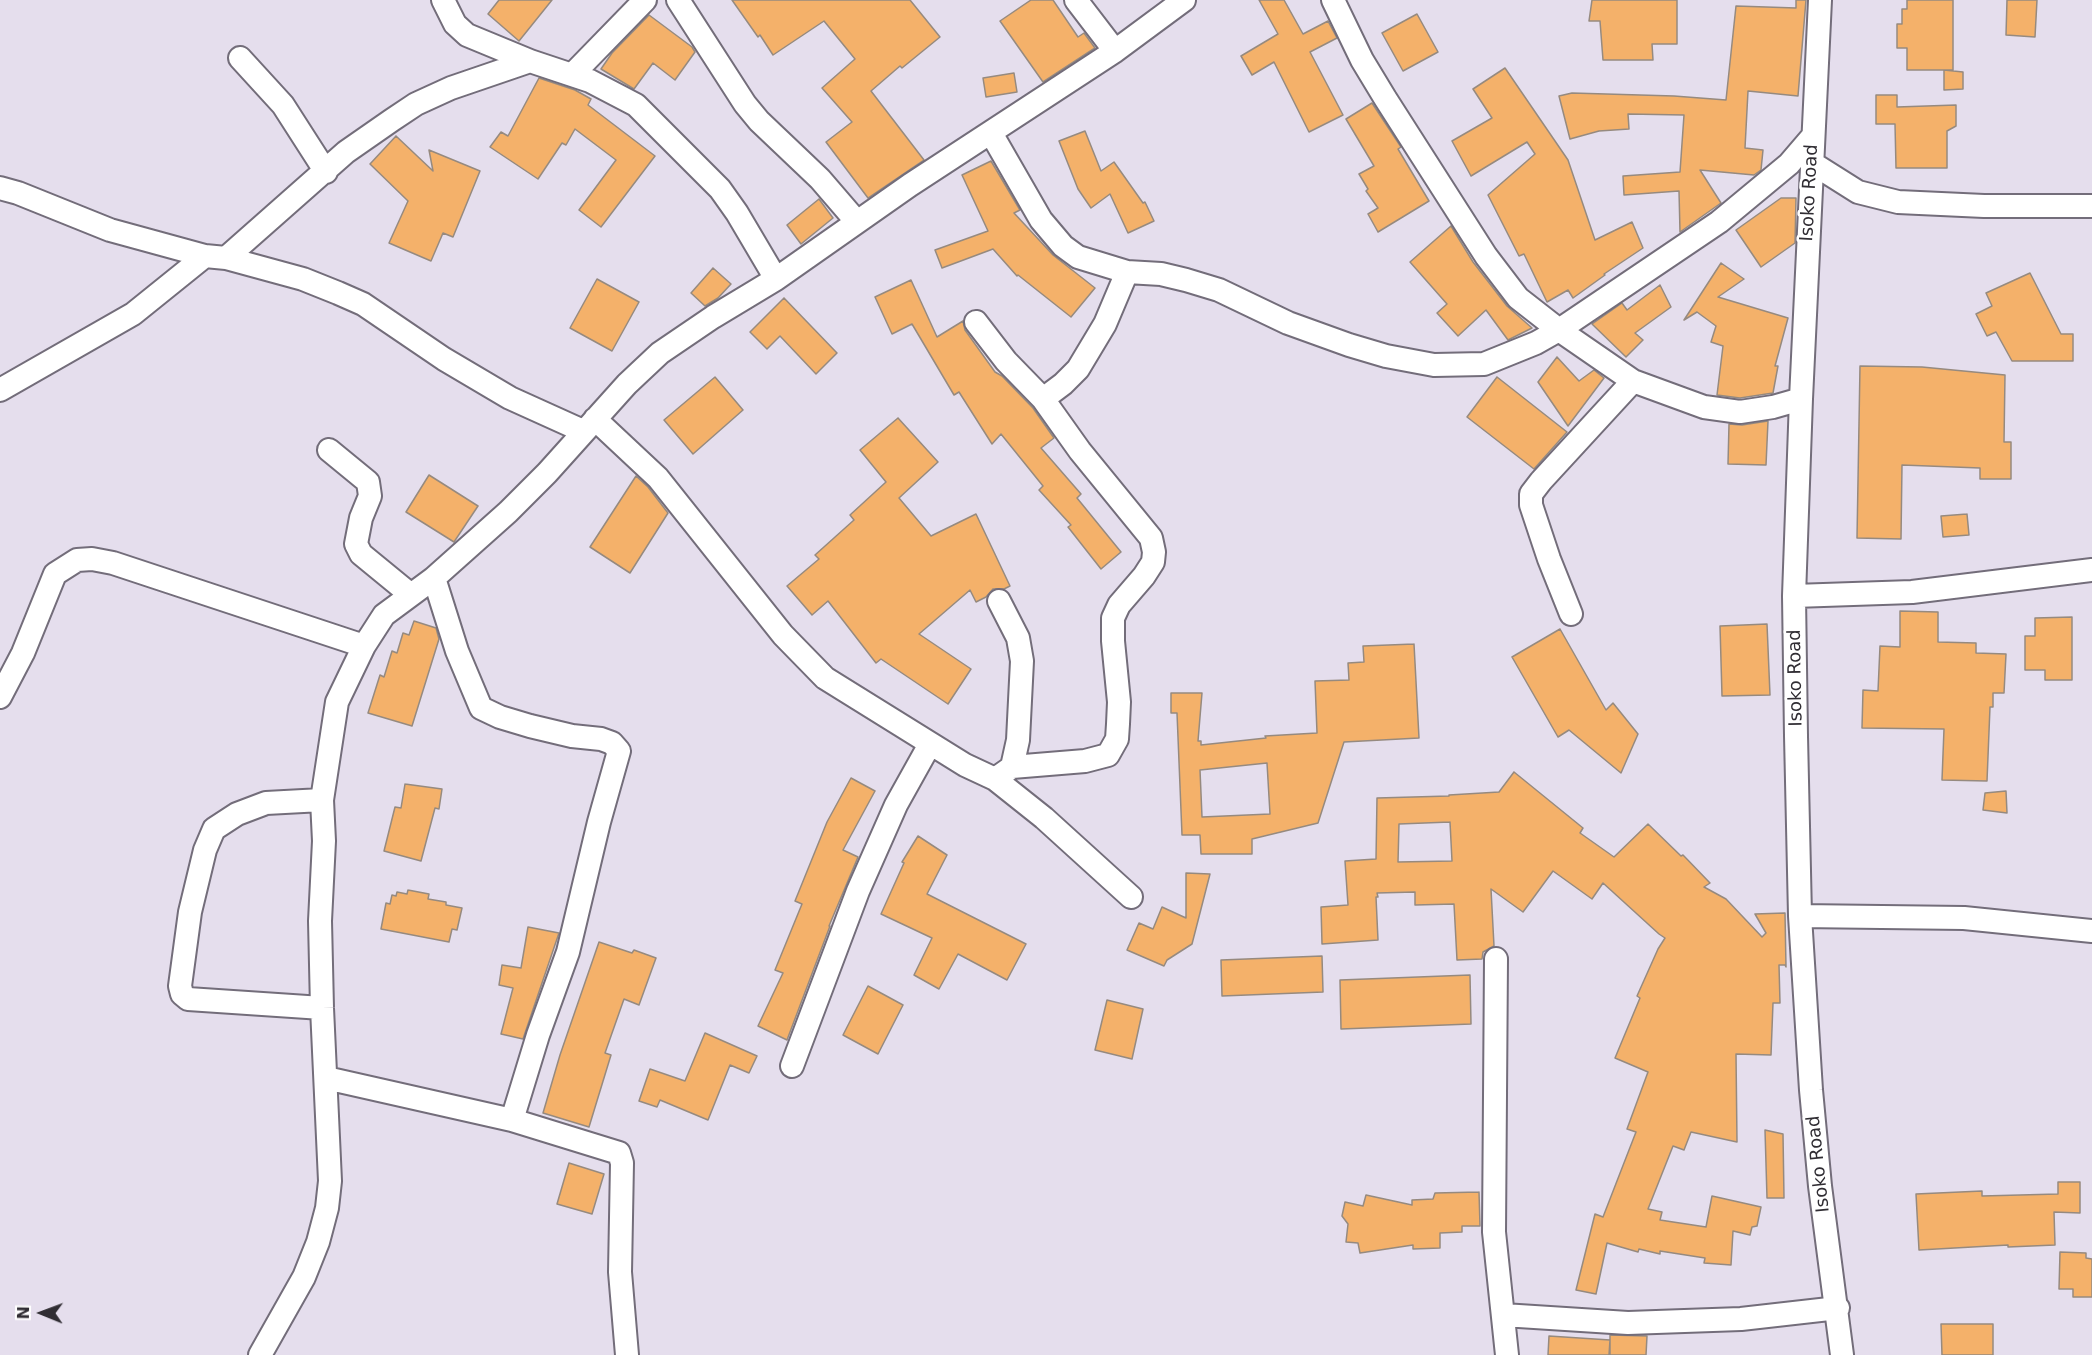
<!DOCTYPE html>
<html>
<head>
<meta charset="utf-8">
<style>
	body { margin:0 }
	#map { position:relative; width:2092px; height:1355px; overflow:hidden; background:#e5deed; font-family:"DejaVu Sans",sans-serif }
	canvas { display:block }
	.north { position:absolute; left:12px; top:1283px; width:60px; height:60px; -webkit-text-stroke:4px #fff; paint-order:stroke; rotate:271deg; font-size:16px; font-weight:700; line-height:24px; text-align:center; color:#302d33 }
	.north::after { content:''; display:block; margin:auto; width:21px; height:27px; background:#302d33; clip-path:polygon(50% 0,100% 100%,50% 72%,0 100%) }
</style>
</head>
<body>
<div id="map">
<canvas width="2092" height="1355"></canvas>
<div class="north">N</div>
</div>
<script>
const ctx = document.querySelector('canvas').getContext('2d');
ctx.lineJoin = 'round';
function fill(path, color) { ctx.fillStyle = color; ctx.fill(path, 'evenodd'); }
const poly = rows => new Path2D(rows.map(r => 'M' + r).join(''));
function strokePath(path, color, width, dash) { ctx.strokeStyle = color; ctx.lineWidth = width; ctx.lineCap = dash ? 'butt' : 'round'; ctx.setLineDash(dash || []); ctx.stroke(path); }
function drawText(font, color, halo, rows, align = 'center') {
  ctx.font = font + ' "DejaVu Sans",sans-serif'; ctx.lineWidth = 5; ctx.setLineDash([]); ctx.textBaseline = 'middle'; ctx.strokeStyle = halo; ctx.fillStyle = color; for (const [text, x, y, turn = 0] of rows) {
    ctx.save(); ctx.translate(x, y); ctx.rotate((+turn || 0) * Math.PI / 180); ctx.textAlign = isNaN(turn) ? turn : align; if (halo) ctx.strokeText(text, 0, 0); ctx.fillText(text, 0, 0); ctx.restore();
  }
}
const building = poly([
	[499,0,552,0,519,41,488,14,499,0],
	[732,0,910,0,940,37,902,68,900,66,871,91,924,160,868,198,826,142,852,122,822,88,855,59,824,21,773,55,760,35,758,37,732,0],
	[1031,0,1053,0,1078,37,1084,33,1095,48,1043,82,1000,21,1031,0],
	[1259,0,1284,0,1303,34,1328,21,1337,38,1310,52,1343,115,1309,132,1274,62,1252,75,1241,56,1278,34,1259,0],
	[1592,0,1677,0,1677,44,1652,44,1653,60,1603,60,1600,21,1589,21,1592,0],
	[1796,0,1806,0,1798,96,1748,91,1745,148,1763,150,1761,170,1754,175,1700,170,1721,203,1680,232,1679,191,1624,195,1623,176,1680,172,1684,115,1628,114,1629,129,1599,131,1570,139,1559,96,1572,93,1674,96,1726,100,1736,6,1796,8,1796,0],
	[1907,0,1953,0,1953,70,1907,70,1907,48,1897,48,1897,24,1902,24,1902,9,1907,9,1907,0],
	[2007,0,2037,0,2035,37,2006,35,2007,0],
	[1417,14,1438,52,1403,71,1382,33,1417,14],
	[649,15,692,47,695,52,675,80,653,63,634,89,601,69,612,53,649,15],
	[1505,68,1568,160,1595,240,1632,222,1643,248,1604,274,1605,275,1573,298,1568,290,1547,302,1524,254,1519,256,1488,195,1535,154,1527,142,1471,176,1452,141,1492,118,1473,89,1505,68],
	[1944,70,1963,72,1963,89,1944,90,1944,70],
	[1014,73,1017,92,986,97,983,78,1014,73],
	[539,78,575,90,591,99,588,105,655,156,601,227,579,210,616,160,575,129,566,145,562,143,538,179,490,147,501,132,508,136,539,78],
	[1876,95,1897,95,1897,107,1956,105,1956,126,1947,131,1947,168,1896,168,1895,124,1876,124,1876,95],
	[1372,103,1401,147,1398,149,1429,201,1378,232,1368,214,1378,208,1366,191,1368,189,1359,174,1374,166,1346,119,1372,103],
	[1085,131,1101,171,1114,162,1143,203,1145,202,1154,221,1128,233,1110,194,1091,208,1078,189,1059,141,1085,131],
	[396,136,433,171,429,150,480,171,453,237,443,233,431,261,389,243,408,201,370,164,396,136],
	[991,161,1020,210,1014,213,1053,255,1095,288,1071,317,1018,275,1017,276,993,249,942,268,935,250,988,231,962,175,991,161],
	[1781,198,1796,198,1795,243,1761,267,1736,230,1781,198],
	[819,199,833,218,801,244,787,225,819,199],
	[1451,226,1473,262,1507,306,1532,328,1508,340,1486,310,1458,336,1437,313,1447,304,1410,262,1451,226],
	[1721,263,1744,279,1718,297,1788,318,1775,366,1778,366,1773,393,1740,398,1717,395,1723,346,1711,342,1716,326,1697,312,1684,320,1721,263],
	[713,268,731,284,718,298,705,306,691,293,713,268],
	[2030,273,2061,334,2073,334,2073,361,2012,361,1996,332,1987,336,1976,314,1992,306,1986,293,2030,273],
	[597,279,639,302,612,351,570,328,597,279],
	[911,280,937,337,963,321,965,330,995,372,1002,376,1033,408,1054,438,1041,448,1081,494,1077,498,1121,552,1101,569,1068,527,1071,525,1039,490,1043,486,1001,434,992,444,959,392,954,395,912,324,892,334,875,297,911,280],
	[1660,285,1671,307,1635,333,1643,340,1626,357,1592,324,1622,303,1627,310,1660,285],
	[784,298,837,353,816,374,780,336,767,349,750,332,784,298],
	[1557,357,1579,381,1594,370,1604,378,1568,426,1538,382,1557,357],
	[1860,366,1922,367,2005,375,2004,442,2011,442,2011,479,1980,479,1980,468,1902,465,1901,539,1857,538,1860,366],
	[715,377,743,410,693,454,664,420,715,377],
	[1497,377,1567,432,1534,469,1467,417,1497,377],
	[898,418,938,462,899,498,931,536,976,514,1010,586,1004,589,993,589,986,597,976,602,970,590,919,634,971,669,948,704,881,659,876,663,828,601,812,615,787,586,819,559,815,555,854,520,850,515,886,482,860,450,898,418],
	[1768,421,1766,465,1728,464,1729,424,1742,425,1768,421],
	[429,475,478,506,454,542,406,512,429,475],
	[636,476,648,487,668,513,630,573,590,547,636,476],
	[1967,514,1969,535,1943,537,1941,516,1967,514],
	[1900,611,1938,612,1938,642,1976,643,1976,653,2006,654,2004,693,1993,693,1993,707,1990,707,1987,781,1942,780,1944,729,1862,728,1863,690,1878,691,1880,646,1900,647,1900,611],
	[2072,617,2072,680,2045,680,2045,670,2025,670,2025,636,2035,636,2035,618,2072,617],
	[414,621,436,628,439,639,412,726,368,713,380,675,384,677,392,651,397,653,403,633,409,635,414,621],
	[1767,624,1770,695,1722,696,1720,626,1767,624],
	[1560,629,1606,710,1613,703,1638,734,1621,773,1569,730,1558,737,1512,657,1560,629],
	[1414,644,1419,738,1344,742,1318,823,1252,839,1252,854,1201,854,1200,835,1182,835,1177,713,1171,713,1171,693,1202,693,1198,741,1201,741,1201,745,1266,738,1265,736,1317,733,1315,681,1349,680,1348,663,1364,662,1363,646,1414,644],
	[1267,763,1270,814,1202,817,1200,770,1267,763],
	[1514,772,1583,828,1580,833,1614,857,1648,824,1681,856,1683,855,1710,883,1704,887,1726,899,1762,937,1766,933,1755,914,1785,913,1786,967,1785,965,1779,965,1780,1003,1773,1003,1771,1055,1736,1054,1737,1142,1691,1132,1684,1150,1673,1146,1648,1209,1662,1212,1660,1220,1706,1227,1712,1196,1761,1207,1757,1226,1752,1227,1750,1235,1733,1231,1731,1265,1704,1263,1705,1258,1660,1251,1660,1254,1639,1249,1638,1252,1607,1243,1596,1294,1576,1290,1595,1214,1603,1217,1636,1132,1627,1129,1648,1072,1615,1058,1640,998,1637,996,1658,949,1665,938,1659,934,1603,883,1592,899,1553,871,1523,912,1491,889,1494,946,1483,952,1482,959,1457,960,1454,904,1415,905,1415,892,1377,893,1378,897,1376,897,1378,940,1322,944,1321,907,1348,905,1345,861,1376,859,1377,798,1449,796,1449,795,1499,792,1514,772],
	[1450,822,1452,861,1398,862,1399,824,1450,822],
	[851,778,875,791,843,850,858,857,829,926,830,926,787,1040,758,1026,783,973,775,970,802,904,795,901,827,822,851,778],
	[405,784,442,789,439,809,435,808,421,861,384,851,395,807,401,808,405,784],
	[2006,791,2007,813,1983,810,1985,793,2006,791],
	[918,836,947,855,927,894,1026,944,1007,980,958,954,939,989,914,975,932,938,881,914,904,863,902,862,918,836],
	[1186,873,1210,874,1192,944,1167,960,1164,966,1127,950,1139,923,1153,929,1162,907,1186,918,1186,873],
	[408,890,429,894,428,899,446,902,446,905,462,908,457,930,452,929,449,942,381,929,386,903,390,904,392,895,396,896,397,892,407,894,408,890],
	[528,927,559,933,523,1039,501,1034,513,988,499,985,502,965,521,968,528,927],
	[599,942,632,953,634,950,656,958,639,1005,624,999,605,1053,611,1055,589,1127,543,1113,560,1055,599,942],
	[1322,956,1323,992,1222,996,1221,960,1322,956],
	[1470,975,1471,1024,1341,1029,1340,980,1470,975],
	[868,986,903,1005,878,1054,843,1035,868,986],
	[1107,1000,1143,1009,1132,1059,1095,1050,1107,1000],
	[705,1033,757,1056,749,1073,730,1065,708,1120,660,1100,657,1107,639,1101,650,1069,685,1081,705,1033],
	[1765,1130,1783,1134,1784,1198,1767,1198,1765,1130],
	[569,1163,604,1174,592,1214,557,1204,569,1163],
	[2058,1182,2080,1182,2080,1213,2054,1212,2055,1245,2008,1247,2008,1245,1919,1250,1916,1194,1982,1191,1982,1196,2058,1194,2058,1182],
	[1479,1192,1480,1226,1462,1226,1462,1232,1440,1233,1440,1248,1413,1249,1413,1245,1360,1253,1358,1243,1346,1242,1348,1224,1342,1216,1345,1202,1363,1206,1366,1195,1412,1205,1412,1200,1433,1199,1435,1193,1479,1192],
	[2060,1252,2086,1253,2086,1258,2092,1259,2092,1297,2073,1297,2073,1289,2059,1289,2060,1252],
	[1941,1324,1993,1324,1993,1355,1942,1355,1941,1324],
	[1610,1335,1647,1336,1646,1355,1610,1355,1610,1335],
	[1549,1336,1610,1340,1609,1355,1548,1355,1549,1336]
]);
fill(building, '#f4b16a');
strokePath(building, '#968a7f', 1.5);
const minor = poly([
	[443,0,455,24,467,35,530,61,590,81,636,105,720,189,737,213,776,279],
	[678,0,745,104,759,121,820,179,857,222],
	[1076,0,1115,51],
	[1333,0,1362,60,1385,98,1486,256,1518,298,1559,330,1633,381,1704,407,1740,412,1773,407,1801,399],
	[1820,0,1801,399,1794,596,1796,736,1800,916,1811,1090,1820,1186,1842,1355],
	[240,58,283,105,326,172],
	[572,75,645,0],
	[991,133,1041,220,1063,246,1078,257,1127,272,1161,274,1186,280,1219,290,1288,323,1349,345,1386,356,1434,365,1484,364,1536,343,1559,330,1719,222,1789,164,1813,136],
	[1812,163,1858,192,1898,202,1984,206,2092,206],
	[0,188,18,193,110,230,205,256,226,258,303,279,338,293,363,304,444,359,510,398,583,431],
	[226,258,346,152,392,120,416,104,451,88,530,61],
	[976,322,1006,361,1043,399,1080,451,1151,538,1154,552,1153,562,1144,576,1119,605,1113,618,1113,641,1119,702,1118,724,1117,739,1108,755,1085,761,1012,767,995,779],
	[0,390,133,314,205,256],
	[1043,399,1063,384,1078,369,1105,324,1127,272],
	[595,419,658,478,783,635,825,678,965,765,995,779,1044,818,1131,897],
	[329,450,368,482,370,496,361,518,356,544,361,554,411,595],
	[434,578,457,651,481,708,500,717,530,726,572,736,601,739,612,743,619,751,599,822,568,952,538,1035,512,1120],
	[1794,596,1912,592,2092,570],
	[999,601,1018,638,1022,661,1018,740,1012,767],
	[1571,614,1549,559,1531,505,1531,494,1541,481,1633,381],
	[0,697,23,653,55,574,77,560,92,559,113,563,364,646],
	[1800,916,1964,918,2092,931],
	[1496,959,1494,1232,1507,1355],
	[322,1008,188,999,182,994,180,986,190,912,205,850,214,829,237,814,266,803,322,800],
	[792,1066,858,891,896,805,930,744],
	[326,1078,512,1120,619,1153,622,1163,620,1272,627,1355],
	[1503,1315,1628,1323,1741,1319,1838,1308],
	[260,1355,304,1277,318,1242,327,1208,330,1181,322,1008,320,921,324,841,322,800,337,702,364,646,384,615,434,578,508,512,547,473,627,384,660,353,713,317,776,279,910,185,1115,51,1184,0]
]);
strokePath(minor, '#736d7a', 26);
strokePath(minor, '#fff', 22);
drawText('18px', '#302d33', '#fff', [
	["Isoko Road",1810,193,-87],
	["Isoko Road",1796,678,-91],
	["Isoko Road",1819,1164,-96]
]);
</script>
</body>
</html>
